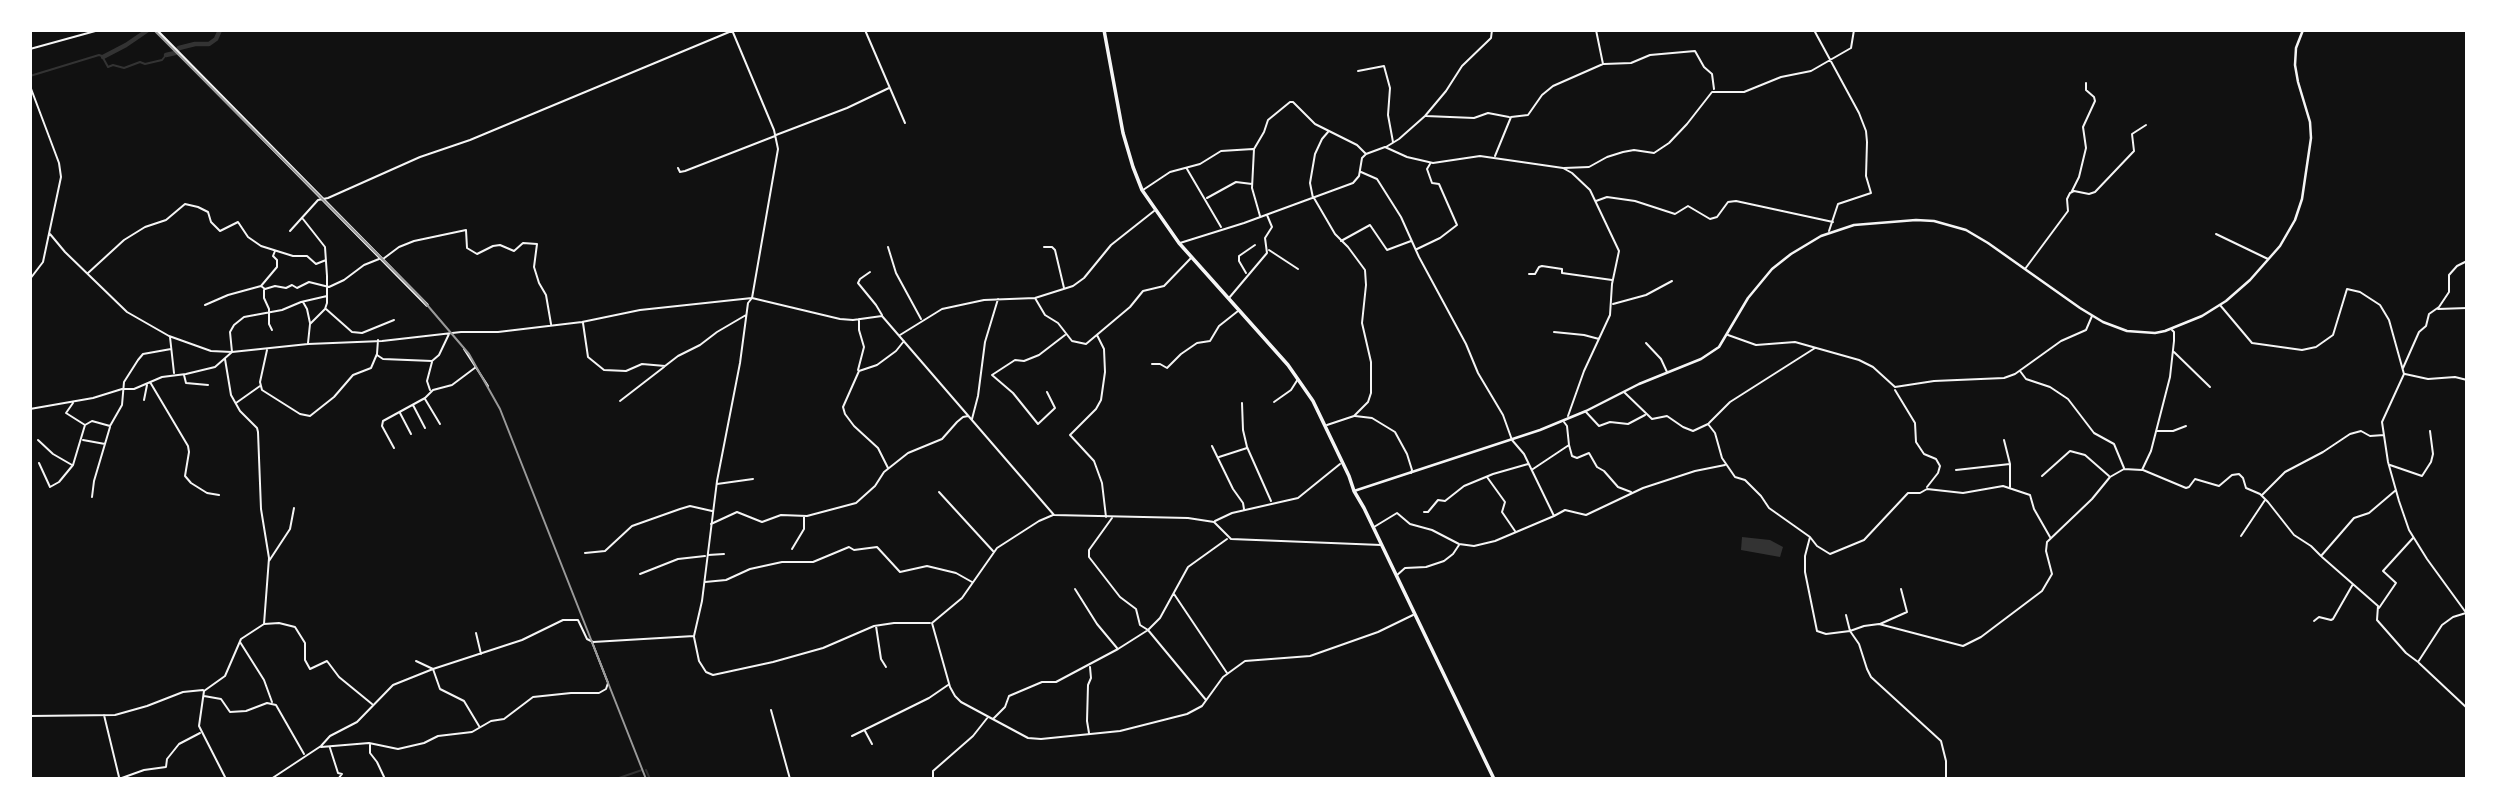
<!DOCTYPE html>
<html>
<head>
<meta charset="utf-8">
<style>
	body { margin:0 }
	#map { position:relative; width:2497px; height:809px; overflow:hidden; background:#111; font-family:"Roboto Condensed",sans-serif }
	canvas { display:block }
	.frame { position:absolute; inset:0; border:32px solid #fff; pointer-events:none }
</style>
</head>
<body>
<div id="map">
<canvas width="2497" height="809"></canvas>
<div class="frame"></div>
</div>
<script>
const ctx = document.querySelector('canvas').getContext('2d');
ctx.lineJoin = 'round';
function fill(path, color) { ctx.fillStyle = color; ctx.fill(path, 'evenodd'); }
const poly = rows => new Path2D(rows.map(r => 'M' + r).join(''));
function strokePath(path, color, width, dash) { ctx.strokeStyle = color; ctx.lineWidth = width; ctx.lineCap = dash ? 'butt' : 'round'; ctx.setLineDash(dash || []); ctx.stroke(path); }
fill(poly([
	[1742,537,1770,540,1783,547,1780,557,1741,550]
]), '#333');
strokePath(poly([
	[30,76,99,55,102,56,108,67,113,65,124,68,140,62,145,64,162,60,166,55],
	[646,770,650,779],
	[616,779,642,770]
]), '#333', 2);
strokePath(poly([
	[166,55,175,53,179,48,195,44,209,44,216,39,220,30],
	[103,57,126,45,148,30]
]), '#333', 4.5);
strokePath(poly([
	[865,30,905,123],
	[1814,30,1859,113,1866,131,1867,142,1866,176,1871,193,1838,204,1829,231],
	[30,49,99,30],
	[1604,64,1631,63,1650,55,1695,51,1704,67,1712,74,1714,89],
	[1358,71,1384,66,1390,88,1388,115,1393,142],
	[30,86,59,163,61,177,43,262,30,279],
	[1426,116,1474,118,1488,113,1509,117],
	[776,135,847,108,889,88],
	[1386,147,1399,139,1425,116,1446,91,1462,66,1491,38,1492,30],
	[1495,156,1511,117,1528,115,1542,95,1553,86,1603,64,1596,30],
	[678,168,680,172,685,171,775,136],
	[1564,168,1589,167,1607,157,1623,152,1634,150,1654,153,1669,143,1687,124,1712,92,1744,92,1781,77,1811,71,1851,48,1854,30],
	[1187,169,1221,227],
	[1361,172,1377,179,1401,217,1419,257,1466,344,1478,373,1503,415,1512,440,1524,454,1554,516,1495,541,1474,546,1459,544,1432,530,1410,524,1397,513,1374,527],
	[1143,190,1170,172,1200,164,1221,151,1253,149],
	[2072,191,2079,177,2086,148,2083,127,2095,101,2094,97,2086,90,2086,83],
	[1207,198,1236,182,1252,184],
	[1313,198,1310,183,1315,154,1322,139,1328,132],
	[1314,198,1335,234,1348,247,1365,270,1366,285,1362,323,1371,362,1371,393,1368,402,1354,416,1327,425],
	[1596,201,1607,197,1635,201,1675,214,1688,206,1710,219,1717,217,1728,202,1736,201,1833,222],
	[1260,216,1252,188,1254,149,1264,132,1268,120,1290,102,1293,102,1315,124,1357,145,1366,154],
	[303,219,325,247,327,276,327,303,325,309,310,324,308,343],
	[290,231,318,200,328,198,420,157,470,140,734,30],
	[50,234,65,252,127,312,169,336,211,351,232,352,308,344,382,341,461,332,498,332,582,322,640,310,752,298,840,319,853,320,882,316,1054,515,1188,518,1214,522,1231,539,1381,545],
	[2216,234,2268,259],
	[1341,241,1370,225,1387,250,1411,241],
	[1180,243,1244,223,1353,183,1359,176,1362,158,1366,154,1385,147,1407,157,1433,163,1480,156,1563,168,1572,173,1590,190,1619,251,1612,284,1610,315,1584,371,1568,416],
	[888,247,896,273,921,319],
	[1044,247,1052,247,1055,250,1064,288],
	[1417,249,1440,238,1457,225,1439,184,1432,183,1427,169,1430,164],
	[1269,250,1298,269],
	[383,259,399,247,414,241,466,230,467,248,477,254,493,246,500,245,514,251,523,243,537,244,534,267,539,283,546,295,551,324],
	[2025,269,2068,211,2067,199,2070,193,2074,191,2089,194,2095,192,2134,151,2132,134,2146,125],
	[870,272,860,279,858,283,876,305,882,315],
	[88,273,124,240,145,227,166,220,185,204,198,207,208,212,211,222,220,231,238,222,248,237,261,246,293,256,307,256,316,264,326,260],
	[1246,273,1239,261,1239,256,1255,245],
	[1529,274,1535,274,1539,267,1542,266,1562,269,1562,273,1612,280],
	[261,286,265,289,275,286,286,288,292,285,297,288,309,282,329,287,344,280,364,265,379,259],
	[264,290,264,298,269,309,269,324,272,330],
	[1035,298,1045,315,1058,323,1072,341,1086,344,1130,307,1143,291,1164,286,1191,258],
	[1229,298,1267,253,1265,238,1272,227,1267,215],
	[303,302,307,309,310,323],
	[1613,304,1646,295,1672,281],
	[205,305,228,295,261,286,277,267,277,260,273,256,275,251],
	[2220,305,2252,343,2302,350,2316,347,2333,335,2347,289,2360,292,2380,305,2389,320,2404,374,2382,422,2388,462,2399,501,2409,530,2427,559,2467,614],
	[326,309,352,332,362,333,394,320],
	[2438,309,2467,308],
	[583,323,588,357,604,370,626,371,642,364,665,366,678,356,700,345,717,332,746,315],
	[1554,332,1584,335,1599,339],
	[900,335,942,309,984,300,1035,298,1073,286,1084,278,1111,245,1154,211],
	[1097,335,1104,349,1105,372,1101,400,1096,409,1070,435,1094,461,1102,483,1106,517],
	[1728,335,1756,345,1795,342,1859,360,1873,367,1895,387,1934,381,2004,378,2015,374,2061,341,2086,330,2092,316],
	[170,337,174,373],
	[1646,343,1661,359,1667,372],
	[464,349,488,386],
	[267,350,260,382,262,390,300,414,310,416,334,397,353,375,371,368,377,354,378,340],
	[2174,352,2210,387],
	[377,355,383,359,432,361,439,355,449,334],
	[225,359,231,395,240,411,257,428,258,432,261,509,269,558,264,624,241,639,225,676,204,691,199,726,226,779],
	[1152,364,1160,364,1167,368,1181,354,1197,343,1210,341,1219,326,1238,311],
	[2403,368,2419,332,2426,326,2429,314,2439,307,2449,292,2449,275,2457,266,2467,261],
	[858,370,864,347,859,330,859,319],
	[2020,371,2026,379,2050,387,2068,399,2094,433,2114,444,2124,468],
	[2405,374,2428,379,2455,377,2467,380],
	[184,375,186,383,208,385],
	[150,382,188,446,189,452,185,476,191,483,207,493,219,495],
	[430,390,427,381,432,362],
	[1895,390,1915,423,1916,442,1924,454,1936,459,1940,466,1938,473,1927,487],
	[1047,392,1055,408,1038,424,1013,393,992,375,1015,360,1024,361,1039,355,1065,335],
	[1624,392,1652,419,1667,416,1683,427,1693,431,1708,424,1715,433,1722,458,1735,477,1745,480,1761,496,1769,508,1810,537,1805,556,1805,572,1817,631,1826,634,1850,631,1864,626,1879,624,1963,646,1981,637,2042,591,2052,574,2046,551,2047,542,2092,499,2110,477,2124,469,2142,470,2151,451,2170,377,2174,341,2174,332,2172,330],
	[425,399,440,424],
	[144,400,147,385],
	[620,401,664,367],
	[1274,402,1291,390,1298,379],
	[236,403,260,386],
	[1242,403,1243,430,1247,447,1271,501],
	[413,405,425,428],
	[30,409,93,398,122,389,134,389,162,377,186,374,215,367,232,352,230,332,234,325,244,317,282,310,301,302,327,296],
	[1586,412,1599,426,1610,422,1628,424,1645,415],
	[400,413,411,434],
	[1355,416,1372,418,1395,432,1407,454,1412,470,1411,473],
	[972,419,978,396,985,342,998,299],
	[1709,423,1730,402,1815,348],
	[85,425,92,421,110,426,122,405,124,382,138,360,143,354,171,349],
	[2157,431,2173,431,2186,426],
	[38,440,53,454,72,465],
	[83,440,105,444],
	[2004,440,2010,464,2010,487],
	[1569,445,1572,456,1577,458,1589,453,1597,467,1604,471,1618,487,1631,492],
	[1212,446,1233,489,1243,503,1244,509],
	[394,448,382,426,383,421,425,398,433,390,452,385,476,367],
	[1219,457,1247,448],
	[39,463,50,487,59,482,73,465,85,425,66,413,73,403],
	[2390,465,2422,476,2431,462,2433,454,2430,431],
	[888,468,878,448,854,426,845,414,843,407,859,371,877,365,896,351,904,341],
	[1533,469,1569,445,1567,426,1564,422],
	[1956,470,2010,464],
	[2143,470,2186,488,2189,487,2195,479,2219,486,2232,475,2239,474,2243,478,2246,488,2260,494,2268,502,2294,535,2311,546,2321,556,2354,518,2369,513,2396,490],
	[2042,476,2070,451,2085,455,2109,476],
	[1487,477,1505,502,1502,512,1515,531],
	[717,484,753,479],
	[939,492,993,551],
	[2262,495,2285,472,2323,452,2350,434,2361,431,2370,436,2384,435],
	[92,497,94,481,110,427],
	[1424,512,1428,512,1438,500,1445,501,1464,486,1493,474,1528,464],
	[1053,515,1039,521,997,548,962,598,932,623,950,687,955,696,961,702,1028,738,1041,739,1120,731,1187,714,1202,706,1223,677,1245,661,1310,656,1378,632,1413,615],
	[1554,516,1565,510,1586,515,1643,488,1695,471,1725,465],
	[1112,518,1089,550,1089,557,1120,597,1136,609,1140,625,1148,630,1206,700],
	[1215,521,1232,513,1298,498,1340,464],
	[711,524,737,512,762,522,781,515,807,516,856,503,875,486,884,472,908,453,942,439,957,422,963,417,968,416],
	[2241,536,2265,500],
	[1810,537,1817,546,1830,554,1864,540,1908,493,1920,493,1927,489,1963,493,2003,486,2030,495,2034,509,2050,537],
	[792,549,804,529,804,516],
	[585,553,605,551,632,526,680,509,690,506,712,511],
	[708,555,724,554],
	[2322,557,2378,606,2377,620,2406,653,2418,662,2442,625,2453,617,2466,613],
	[269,561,290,529,294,508],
	[640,574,678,559,705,556],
	[1396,576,1405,568,1426,567,1444,561,1453,554,1459,545],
	[705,582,726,580,750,569,782,562,813,562,849,547,854,550,877,547,900,572,927,566,956,573,972,582],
	[1075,589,1097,624,1117,648],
	[1174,594,1227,673],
	[2379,608,2396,583,2383,571,2413,538],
	[1846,615,1850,631,1859,644,1867,669,1871,677,1941,741,1946,761,1946,779],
	[2314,621,2319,617,2331,620,2333,619,2353,584],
	[264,624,279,623,295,627,305,643,305,660,310,669,327,661,339,677,372,704],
	[1880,624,1907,612,1901,589],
	[876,626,881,659,886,667],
	[476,633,481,654],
	[694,637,699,661,706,672,713,675,773,662,823,648,874,626,894,623,930,623],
	[240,642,264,680,272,702],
	[416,661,433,669,440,689,464,701,479,726],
	[2419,663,2467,708],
	[204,696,221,699,230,712,246,711,267,703,276,705,304,754],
	[771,710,790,779],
	[104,715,119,777],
	[30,716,115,715,147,706,183,692,203,690],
	[993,719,1005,707,1009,696,1042,682,1056,682,1118,649,1148,630,1160,618,1188,567,1227,539],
	[865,731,872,744],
	[1089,733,1087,721,1088,685,1091,678,1090,667],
	[852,736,929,698,948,685],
	[370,745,370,753,377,762,385,779],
	[321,747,369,743,398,749,424,743,438,736,472,732,491,721,504,719,533,697,571,693,599,693,606,689,608,683,592,642],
	[330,748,338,773,342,774,338,779],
	[119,779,144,770,166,767,167,759,179,744,200,733],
	[271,779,321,746,330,736,357,722,393,685,433,669,522,640,563,620,578,620,587,639,593,642,694,636,702,601,717,481,740,363,748,303,752,298,778,149,774,130,732,30],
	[933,779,933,771,973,736,988,717]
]), '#f5f5f5', 2);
strokePath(poly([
	[1354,491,1540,430,1586,411,1639,384,1701,359,1719,347,1748,298,1772,269,1791,254,1821,236,1854,225,1916,220,1934,221,1966,230,1988,243,2080,308,2103,322,2127,331,2155,333,2165,331,2202,316,2226,301,2250,280,2280,246,2295,220,2302,199,2311,138,2310,122,2298,82,2295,65,2296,48,2303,30]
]), '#f5f5f5', 2.5);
strokePath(poly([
	[156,30,427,305]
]), '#f5f5f5', 3.5);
strokePath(poly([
	[1104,30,1123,133,1133,167,1142,190,1179,243,1288,365,1313,401,1349,476,1354,491,1364,508,1494,779]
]), '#f5f5f5', 3.5);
strokePath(poly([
	[154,30,422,299,469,354,500,409,646,779]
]), '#9a9a9a', 2);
</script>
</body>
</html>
